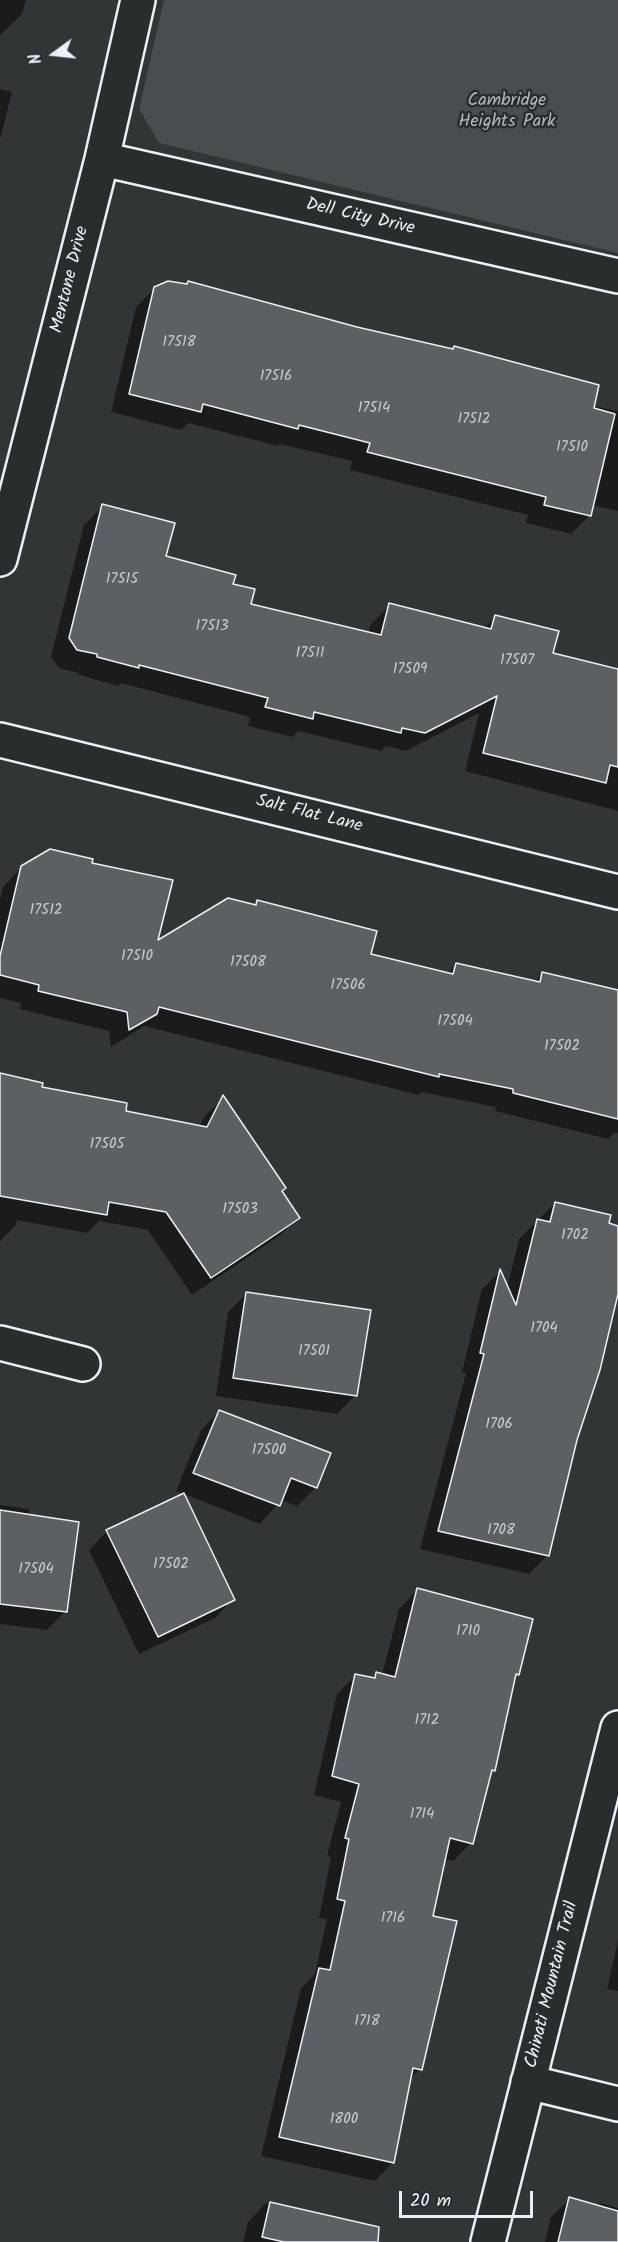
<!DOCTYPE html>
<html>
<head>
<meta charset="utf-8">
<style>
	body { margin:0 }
	#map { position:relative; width:618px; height:2242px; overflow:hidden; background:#323536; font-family:Kalam,sans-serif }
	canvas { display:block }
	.north { position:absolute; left:24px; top:24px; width:60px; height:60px; -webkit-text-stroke:4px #2a2d2e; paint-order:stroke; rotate:255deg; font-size:16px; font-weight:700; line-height:24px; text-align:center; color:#e8f1f8 }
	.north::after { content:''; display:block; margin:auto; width:21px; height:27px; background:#e8f1f8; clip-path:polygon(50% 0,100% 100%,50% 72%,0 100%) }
	.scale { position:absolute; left:399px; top:2191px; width:134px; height:27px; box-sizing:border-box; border:3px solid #e8f1f8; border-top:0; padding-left:8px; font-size:18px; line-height:21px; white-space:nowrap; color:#e8f1f8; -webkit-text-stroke:4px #2a2d2e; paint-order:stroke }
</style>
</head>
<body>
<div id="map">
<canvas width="618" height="2242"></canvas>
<div class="north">N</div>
<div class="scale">20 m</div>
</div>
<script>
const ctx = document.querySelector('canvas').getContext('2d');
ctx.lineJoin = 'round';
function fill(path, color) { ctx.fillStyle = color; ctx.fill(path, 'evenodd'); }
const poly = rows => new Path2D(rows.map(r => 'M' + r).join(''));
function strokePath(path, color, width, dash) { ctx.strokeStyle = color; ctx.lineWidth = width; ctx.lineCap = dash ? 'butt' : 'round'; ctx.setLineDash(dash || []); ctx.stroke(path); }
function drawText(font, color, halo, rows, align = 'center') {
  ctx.font = font + ' Kalam,sans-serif'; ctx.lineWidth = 5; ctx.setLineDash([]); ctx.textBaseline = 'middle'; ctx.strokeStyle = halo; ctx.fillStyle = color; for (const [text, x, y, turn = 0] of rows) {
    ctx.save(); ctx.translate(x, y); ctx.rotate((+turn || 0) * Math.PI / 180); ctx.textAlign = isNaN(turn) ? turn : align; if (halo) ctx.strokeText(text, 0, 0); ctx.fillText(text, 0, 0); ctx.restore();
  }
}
fill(poly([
	[164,0,618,0,618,253,159,143,139,109]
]), '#494d4f');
fill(poly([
	[0,0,26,0,22,14,0,35],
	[0,89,12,92,0,140],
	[188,282,593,406,618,411,618,511,592,505,590,515,571,534,526,523,528,515,350,470,352,461,280,444,278,446,188,423,181,430,111,412,136,307,155,288,185,286],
	[103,506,164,558,231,585,249,605,368,634,371,624,390,605,484,629,495,617,552,654,618,671,618,811,465,771,479,713,406,751,386,746,381,751,298,731,293,737,248,726,250,717,121,683,119,686,79,675,79,673,59,668,51,657,84,525],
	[90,864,156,943,254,906,258,902,369,955,447,974,456,965,534,982,543,973,618,992,618,1133,615,1132,608,1139,495,1111,496,1107,421,1092,419,1095,144,1026,111,1047,109,1031,20,1009,21,1003,0,998,0,899,3,887,22,867],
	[0,1074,124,1113,199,1127,205,1116,223,1098,298,1218,279,1236,192,1295,148,1230,99,1221,87,1233,17,1220,16,1225,0,1241],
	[555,1203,618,1227,618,1281,548,1555,529,1574,420,1549,466,1373,462,1372,482,1289,500,1272,507,1288,519,1239],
	[247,1293,356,1395,337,1414,216,1396,228,1312],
	[219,1412,316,1487,297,1506,281,1500,260,1524,176,1491,201,1430],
	[0,1505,29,1509,29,1516,66,1611,47,1630,0,1624],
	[107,1531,233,1599,215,1618,139,1654,89,1550],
	[417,1590,518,1674,514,1678,493,1770,490,1774,471,1843,453,1861,444,1859,432,1918,420,2069,409,2080,393,2162,375,2181,261,2156,301,1988,315,1974,327,1919,319,1918,331,1857,327,1856,341,1802,314,1795,337,1694,356,1675,372,1679,377,1674,382,1675,399,1609],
	[618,1941,618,1991,607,1989],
	[570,2199,597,2206,600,2203,618,2208,618,2242,545,2242,551,2217],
	[266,2203,377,2229,374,2242,243,2242,248,2222]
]), '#0007');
const building = poly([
	[168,281,187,284,188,281,357,327,453,349,454,346,599,385,594,408,615,414,591,516,544,505,546,497,367,452,370,443,299,425,298,429,203,404,201,412,129,394,154,287,168,281],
	[102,504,175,523,166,556,236,575,233,584,255,589,251,604,381,635,389,603,491,629,495,615,559,631,553,653,618,669,618,767,610,765,606,783,483,753,497,696,425,733,402,728,401,733,314,712,313,719,265,707,268,698,139,665,139,668,97,657,97,654,77,650,69,638,102,504],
	[50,849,93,859,92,863,173,880,158,940,228,898,256,905,257,900,377,931,371,954,453,974,456,963,540,982,542,972,618,990,618,1119,513,1093,513,1089,439,1074,439,1077,159,1007,157,1014,129,1030,127,1012,38,991,39,985,0,975,0,956,21,866,50,849],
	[0,1073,43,1083,42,1087,127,1103,126,1111,207,1127,223,1095,286,1188,282,1191,300,1218,211,1278,166,1212,109,1202,107,1215,0,1196,0,1073],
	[555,1202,611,1215,609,1223,618,1226,618,1294,600,1370,577,1440,549,1556,438,1531,484,1354,480,1353,500,1269,516,1305,537,1219,550,1222,555,1202],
	[246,1292,371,1310,357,1396,233,1378,246,1292],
	[219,1410,331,1453,317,1488,291,1478,280,1506,193,1473,219,1410],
	[184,1493,235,1600,158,1637,106,1530,184,1493],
	[0,1510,79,1522,67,1612,0,1604,0,1510],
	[417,1588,533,1619,519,1675,516,1674,495,1771,492,1770,473,1844,450,1838,433,1916,457,1921,422,2070,413,2068,394,2163,279,2137,319,1968,330,1970,345,1901,337,1899,349,1839,345,1838,359,1784,332,1776,355,1674,375,1678,376,1672,395,1677,417,1588],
	[569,2197,618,2211,618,2242,558,2242,569,2197],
	[270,2202,379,2227,378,2242,284,2242,262,2237,270,2202]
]);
fill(building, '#5c6063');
strokePath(building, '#e8f1f8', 1.5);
const street = poly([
	[102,159,618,276],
	[0,559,102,159,138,0],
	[0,740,618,892],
	[0,1343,83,1364],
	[528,2082,618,2104],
	[488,2242,618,1728]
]);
strokePath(street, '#e8f1f8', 38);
strokePath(street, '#2a2d2e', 33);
drawText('15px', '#c5cdd3', null, [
	["17518",179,343],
	["17516",276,377],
	["17514",374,409],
	["17512",474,420],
	["17510",572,448],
	["17515",122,580],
	["17513",212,627],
	["17511",310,654],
	["17507",517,661],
	["17509",410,670],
	["17512",46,911],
	["17510",137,957],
	["17508",248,963],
	["17506",348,986],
	["17504",455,1022],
	["17502",562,1047],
	["17505",107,1145],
	["17503",240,1210],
	["1702",575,1236],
	["1704",544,1329],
	["17501",314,1352],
	["1706",499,1425],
	["17500",269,1451],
	["1708",501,1531],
	["17502",171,1565],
	["17504",36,1570],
	["1710",468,1632],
	["1712",427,1721],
	["1714",422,1815],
	["1716",393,1919],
	["1718",367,2022],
	["1800",344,2120]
]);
drawText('18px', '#b0b8bd', '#2a2d2e', [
	["Cambridge",507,102],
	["Heights Park",507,123]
]);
drawText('18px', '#e8f1f8', '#2a2d2e', [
	["Dell City Drive",360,218,13],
	["Mentone Drive",71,280,-76],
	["Salt Flat Lane",309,815,14],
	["Chinati Mountain Trail",553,1985,-76]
]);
</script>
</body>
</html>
